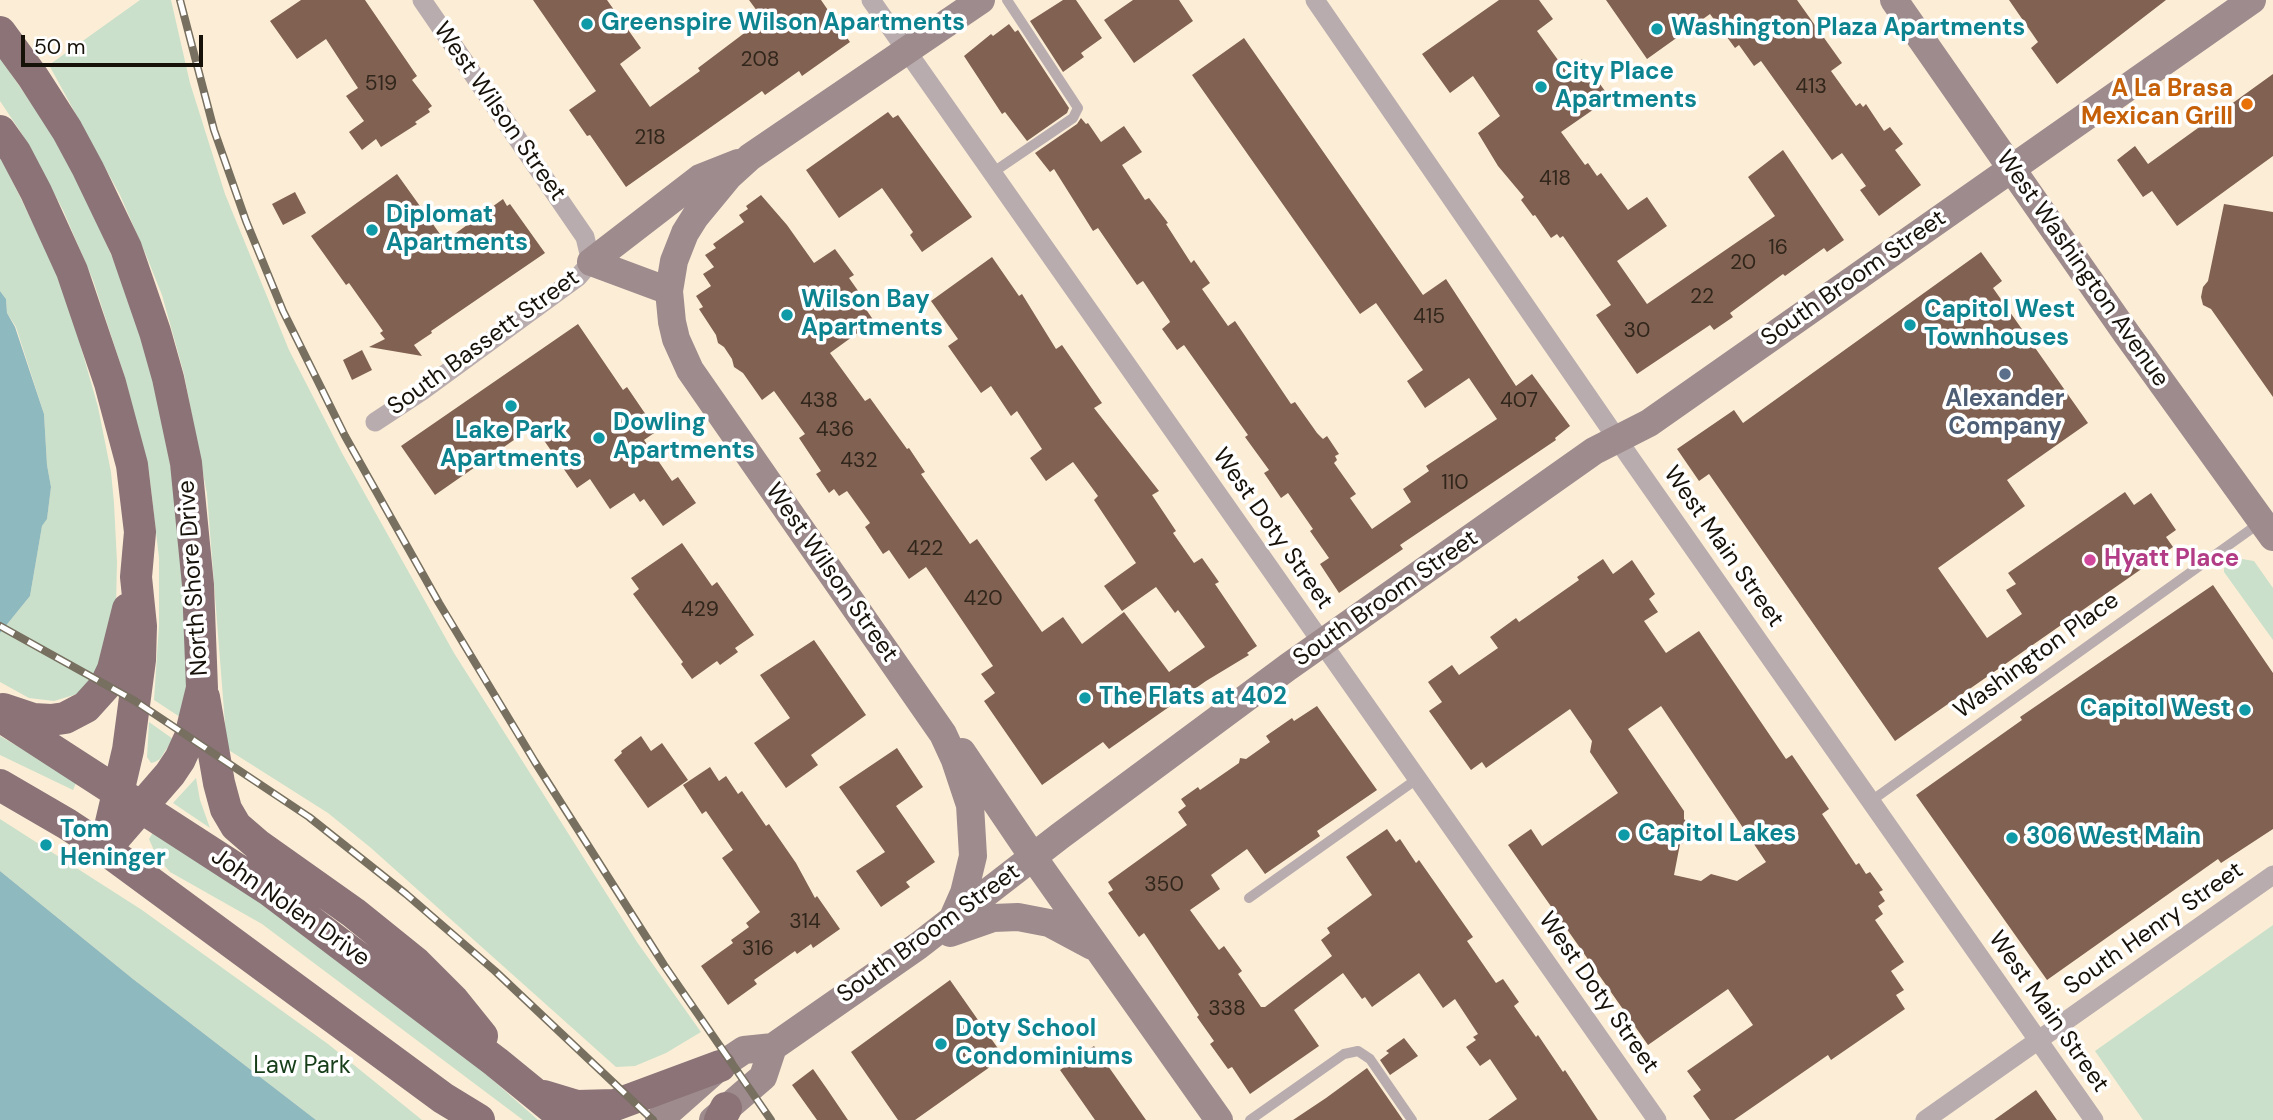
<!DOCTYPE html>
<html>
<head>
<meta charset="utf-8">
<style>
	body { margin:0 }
	#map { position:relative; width:2273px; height:1120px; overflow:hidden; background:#fceed6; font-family:"DM Sans",sans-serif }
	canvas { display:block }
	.scale { position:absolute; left:21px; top:35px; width:182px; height:32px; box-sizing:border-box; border:4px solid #171209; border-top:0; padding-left:9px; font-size:21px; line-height:24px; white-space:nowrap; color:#171209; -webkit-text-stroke:5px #fff; paint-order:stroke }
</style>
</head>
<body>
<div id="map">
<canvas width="2273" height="1120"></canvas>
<div class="scale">50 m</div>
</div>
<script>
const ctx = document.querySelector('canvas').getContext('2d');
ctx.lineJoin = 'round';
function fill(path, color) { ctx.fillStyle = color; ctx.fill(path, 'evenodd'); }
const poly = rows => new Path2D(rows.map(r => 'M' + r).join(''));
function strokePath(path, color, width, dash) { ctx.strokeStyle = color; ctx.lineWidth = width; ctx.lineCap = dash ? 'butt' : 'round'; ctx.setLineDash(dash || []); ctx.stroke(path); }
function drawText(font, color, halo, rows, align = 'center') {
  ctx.font = font + ' "DM Sans",sans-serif'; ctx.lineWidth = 7; ctx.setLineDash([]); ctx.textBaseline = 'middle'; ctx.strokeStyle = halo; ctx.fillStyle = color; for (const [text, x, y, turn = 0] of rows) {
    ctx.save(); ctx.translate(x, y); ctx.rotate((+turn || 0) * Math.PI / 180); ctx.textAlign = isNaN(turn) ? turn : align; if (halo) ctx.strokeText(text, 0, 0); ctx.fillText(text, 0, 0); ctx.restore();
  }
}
fill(poly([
	[140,0,171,0,190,83,225,194,289,350,342,453,454,653,637,942,701,1032,666,1053,635,1066,616,1067,371,848,328,813,227,749,207,494,184,374,162,295,146,255,120,195,49,65],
	[0,58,47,126,88,200,123,283,152,373,174,483,181,542,188,701,183,719,154,700,159,625,159,558,149,472,125,378,93,280,63,210,22,134,0,101],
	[0,156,50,258,71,312,98,407,111,472,114,503,117,562,116,608,103,666,77,694,54,701,29,698,0,682,0,633,30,596,42,526,47,519,51,487,47,465,44,414,16,327,7,313,6,299,0,291],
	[2242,559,2254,561,2273,588,2273,640,2224,572,2224,568],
	[149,722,173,739,160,759,155,762,151,763,147,757],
	[0,736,77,781,73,790,0,755],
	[196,778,200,800,210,828,173,803],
	[0,819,142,910,328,1044,422,1120,316,1120,133,979,0,871],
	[155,829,228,878,469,1059,538,1120,523,1120,262,924,170,872,157,857,149,839],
	[2273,925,2273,1120,2143,1120,2095,1051]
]), '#cae0ca');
fill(poly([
	[0,291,6,299,7,313,15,327,44,414,47,465,51,487,47,519,42,526,30,596,0,633],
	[0,871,133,979,316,1120,0,1120]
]), '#8eb9be');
fill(poly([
	[301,0,365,0,417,76,412,80,432,106,428,109,430,112,415,122,417,124,381,147,376,139,362,150,349,132,364,121,346,96,358,88,326,39,297,59,270,21],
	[533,0,607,0,641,48,620,64,650,107,700,71,698,68,763,19,749,0,821,0,850,42,802,76,799,71,765,95,762,91,626,187,590,135,587,136,569,110,596,91],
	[1063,0,1076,0,1102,38,1081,53,1084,57,1063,72,1030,21],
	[1133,0,1179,0,1193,21,1134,63,1104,20],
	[1499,0,1539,0,1553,19,1537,31,1566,71,1582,59,1610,98,1561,132,1585,165,1588,163,1597,176,1601,173,1628,210,1647,197,1667,226,1617,261,1647,304,1775,216,1748,177,1783,150,1844,240,1827,252,1824,248,1785,276,1783,274,1730,313,1733,317,1714,330,1710,325,1637,374,1596,315,1611,305,1563,236,1560,238,1557,234,1551,238,1535,215,1533,216,1521,200,1524,197,1498,166,1478,133,1500,116,1473,76,1450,93,1422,54],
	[1606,0,1797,0,1842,63,1831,71,1856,106,1860,103,1863,107,1866,104,1884,131,1890,127,1903,144,1895,150,1921,185,1879,216,1860,190,1866,186,1842,153,1832,160,1761,61,1754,66,1739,45,1735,48,1710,14,1647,59],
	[2009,0,2166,0,2057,84,2031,48,2038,42],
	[1009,24,1015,32,1018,30,1069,108,1067,113,1027,141,1005,112,1002,114,964,56,991,34,993,36],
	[1244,38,1423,295,1446,279,1516,386,1532,374,1570,426,1555,438,1556,440,1400,545,1403,549,1339,593,1320,564,1329,558,1310,531,1313,529,1288,493,1281,498,1264,473,1269,470,1245,437,1248,435,1184,345,1177,350,1162,329,1170,322,1169,320,1143,281,1137,285,1098,228,1093,231,1054,169,1050,172,1035,153,1077,124,1081,118,1086,124,1088,123,1101,142,1124,126,1142,152,1122,165,1145,200,1149,198,1168,223,1166,224,1191,263,1194,260,1210,283,1202,289,1228,326,1235,321,1291,404,1295,402,1317,433,1323,439,1327,436,1339,454,1335,456,1337,460,1334,463,1356,494,1350,498,1372,529,1411,502,1403,489,1429,471,1426,466,1497,419,1469,378,1425,408,1407,381,1423,370,1376,303,1360,314,1192,75],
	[2273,74,2273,156,2177,226,2152,191,2143,197,2117,160,2135,146,2148,164],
	[888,112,893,118,898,115,972,217,922,252,910,235,913,232,882,188,839,218,806,170],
	[397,174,445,241,503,199,507,206,510,204,545,253,431,331,432,333,414,345,422,356,369,347,385,339,380,333,383,331,349,283,346,285,311,236],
	[295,192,306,213,283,225,272,204],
	[761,195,787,225,814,263,835,249,854,275,849,278,866,302,863,305,874,321,830,353,865,401,870,398,907,449,909,448,925,472,921,474,970,544,977,539,1042,632,1063,617,1082,644,1124,612,1169,672,1205,647,1178,610,1175,613,1156,587,1122,611,1104,586,1136,563,1094,500,1098,496,1073,462,1046,481,1030,458,1042,449,1017,411,1011,416,991,386,981,393,948,346,958,339,931,301,992,257,1019,296,1022,294,1056,349,1062,345,1102,403,1094,408,1159,491,1152,495,1176,531,1173,533,1194,563,1202,558,1219,582,1215,584,1257,646,1247,653,1249,655,1206,681,1109,749,1103,742,1042,785,984,701,995,693,981,674,993,666,926,567,909,579,889,550,883,554,865,527,870,523,847,491,839,496,834,489,829,493,816,474,821,471,799,438,805,434,774,391,762,400,743,373,734,367,732,359,724,347,718,343,716,335,699,309,703,307,696,296,711,286,703,274,714,267,705,255,716,248,713,244,744,222,739,215,748,209,746,206],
	[2224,204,2273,212,2273,397,2211,309,2203,305,2201,297,2203,287,2208,281],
	[1981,252,2002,281,1993,288,2088,423,2007,480,2025,506,1938,568,1987,638,2022,614,2006,590,2016,584,2008,573,2125,492,2134,505,2151,493,2176,530,2166,537,2173,547,1895,741,1709,474,1699,481,1677,449,1734,410,1743,423],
	[578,324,623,390,627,387,657,431,644,440,672,481,678,477,696,503,663,526,644,499,640,502,634,493,610,509,590,479,577,488,534,426,435,495,401,446],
	[362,350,372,370,352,380,343,360],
	[682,543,712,586,717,582,754,635,735,648,738,652,720,665,717,661,692,679,681,664,683,662,633,594,639,589,631,578],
	[1603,559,1613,574,1632,560,1655,594,1649,599,1658,612,1644,621,1666,653,1699,631,1786,759,1792,755,1829,809,1822,814,1856,865,1859,863,1866,874,1870,872,1883,890,1879,892,1885,901,1878,906,1883,914,1875,920,1904,962,1891,971,1904,990,1896,995,1905,1009,1831,1060,1828,1055,1734,1120,1710,1120,1693,1096,1701,1090,1687,1071,1753,1025,1728,989,1648,1045,1508,845,1531,829,1542,846,1618,793,1590,752,1592,741,1570,709,1486,768,1482,762,1471,770,1429,711,1442,702,1428,682,1452,665,1459,675,1498,648,1490,637,1516,618,1519,622,1579,580,1577,577],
	[1661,706,1766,862,1737,881,1711,874,1701,881,1674,875,1680,844,1687,842,1690,826,1684,819,1684,811,1628,729],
	[2213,585,2273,673,2273,829,2221,863,2218,859,2047,980,1916,795,2022,720,2020,717],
	[814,640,866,715,811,755,818,765,786,788,754,743,790,718,760,675],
	[1317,706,1377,790,1317,831,1320,836,1265,874,1247,849,1211,875,1220,889,1190,910,1219,950,1224,946,1242,971,1238,974,1261,1007,1265,1007,1332,956,1321,940,1330,933,1327,928,1372,895,1346,857,1387,829,1396,842,1400,839,1416,863,1419,860,1473,937,1467,941,1496,983,1503,979,1519,1002,1514,1006,1536,1037,1538,1035,1563,1072,1565,1070,1598,1120,1488,1120,1517,1099,1490,1059,1480,1066,1466,1047,1476,1040,1473,1037,1478,1034,1455,999,1443,1008,1419,973,1372,1007,1365,997,1362,999,1343,973,1294,1010,1319,1046,1250,1094,1232,1067,1228,1069,1210,1044,1214,1041,1197,1017,1199,1015,1144,933,1139,937,1108,893,1113,890,1108,882,1187,825,1178,812,1186,806,1181,799,1198,787,1200,790,1239,763,1240,758,1246,759,1270,742,1266,736,1292,718,1294,721],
	[641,736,651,751,662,743,688,780,648,808,614,760,622,753,621,751],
	[897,748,923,787,896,806,935,862,906,882,910,887,881,907,856,871,885,852,839,787],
	[710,767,719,781,726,776,738,794,742,791,766,826,769,824,796,863,815,898,817,896,840,929,813,948,811,944,797,954,795,951,754,980,757,984,728,1005,701,966,733,943,731,940,749,927,746,923,760,912,722,858,733,850,706,811,702,814,683,785],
	[950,980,1004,1057,915,1120,898,1120,851,1052],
	[1404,1038,1418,1056,1390,1075,1380,1060,1389,1053,1386,1051],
	[1094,1046,1146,1120,1095,1120,1060,1070],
	[1367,1068,1403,1120,1293,1120,1326,1098],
	[813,1069,827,1089,848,1120,817,1120,792,1085],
	[2036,1090,2057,1120,1994,1120]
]), '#806152');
strokePath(poly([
	[992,173,1073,118,1078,108,1007,0],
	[1871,801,2261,522],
	[1249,898,1417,779],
	[1250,1120,1344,1054,1358,1051,1370,1059,1412,1120]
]), '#b9acae', 10);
strokePath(poly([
	[871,0,1657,1120],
	[1315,0,1631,459,2094,1120],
	[375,422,422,391,578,277,591,262,585,237,422,0],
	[1925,1120,2273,875]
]), '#b9acae', 19);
strokePath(poly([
	[1894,0,2126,333,2273,537],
	[591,262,700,178,738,163],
	[591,262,669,291],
	[962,752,1033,857,1219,1120],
	[953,918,964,893,973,856,970,805,955,760,943,734,690,370,676,339,672,322,669,291,674,261,685,233,695,217,728,177,750,157,981,0],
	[950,933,993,918,1018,917,1049,923,1092,946],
	[659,1120,720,1066,744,1050,773,1047,918,946,1060,836,1288,667,1594,451,1649,423,2252,0],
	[713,1120,763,1077,773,1047]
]), '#9e8b8e', 28);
strokePath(poly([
	[0,32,33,77,67,130,88,169,126,248,155,332,168,378,186,463,198,585,202,688,190,737,180,759,170,774,105,849],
	[0,131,15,152,36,192,72,271,110,383,132,465,140,532,136,577,141,626,140,660,128,750,106,844],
	[204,697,219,783,226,809,236,826,258,845,354,913,416,963,453,1000,482,1036],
	[3,709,33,719,51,720,65,718,86,707,105,686,113,669,128,609],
	[0,716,269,890,496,1062,567,1120],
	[0,785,67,824,105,849,443,1098,479,1120],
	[544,1096,577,1106,615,1105,720,1066],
	[720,1120,726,1108]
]), '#8b7378', 32);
const rail = poly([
	[180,0,214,130,246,221,283,311,345,436,439,603,535,762,664,965,771,1120],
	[0,626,135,701,309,817,406,894,495,971,653,1120]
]);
strokePath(rail, '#776f5f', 8);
strokePath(rail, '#fff', 5, [16]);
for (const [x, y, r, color] of [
	[587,24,7,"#0f9aa8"],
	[1657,29,7,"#0f9aa8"],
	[1541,87,7,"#0f9aa8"],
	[2247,104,7,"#e8710a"],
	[372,230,7,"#0f9aa8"],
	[787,315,7,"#0f9aa8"],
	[1910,325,7,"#0f9aa8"],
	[2005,374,7,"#5c6f8a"],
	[511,406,7,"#0f9aa8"],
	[599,438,7,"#0f9aa8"],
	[2090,560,7,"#d1479c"],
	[1085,698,7,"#0f9aa8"],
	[2245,710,7,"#0f9aa8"],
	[1624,835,7,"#0f9aa8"],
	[2012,838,7,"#0f9aa8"],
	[46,845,7,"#0f9aa8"],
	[941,1044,7,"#0f9aa8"]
]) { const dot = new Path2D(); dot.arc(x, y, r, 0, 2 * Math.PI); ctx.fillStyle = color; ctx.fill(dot); strokePath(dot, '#fff', 2.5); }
drawText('21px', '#31261b', null, [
	["208",760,60],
	["519",381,84],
	["413",1811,87],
	["218",650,138],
	["418",1555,179],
	["16",1778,248],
	["20",1743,263],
	["22",1702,297],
	["415",1429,317],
	["30",1637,331],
	["438",819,401],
	["407",1519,401],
	["436",835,430],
	["432",859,461],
	["110",1455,483],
	["422",925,549],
	["420",983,599],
	["429",700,610],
	["350",1164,885],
	["314",805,922],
	["316",758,949],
	["338",1227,1009]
]);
drawText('bold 24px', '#0d838f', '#fff', [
	["Greenspire Wilson Apartments",601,24],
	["Washington Plaza Apartments",1671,29],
	["City Place",1555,73],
	["Apartments",1555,101],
	["Diplomat",386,216],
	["Apartments",386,244],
	["Wilson Bay",801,301],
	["Apartments",801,329],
	["Capitol West",1924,311],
	["Townhouses",1924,339],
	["Dowling",613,424],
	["Apartments",613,452],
	["Lake Park",511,432,"center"],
	["Apartments",511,460,"center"],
	["The Flats at 402",1099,698],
	["Capitol West",2231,710,"right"],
	["Tom",60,831],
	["Heninger",60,859],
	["Capitol Lakes",1638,835],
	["306 West Main",2026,838],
	["Doty School",955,1030],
	["Condominiums",955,1058]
], 'left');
drawText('bold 24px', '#c56008', '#fff', [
	["A La Brasa",2233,90],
	["Mexican Grill",2233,118]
], 'right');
drawText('24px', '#171209', '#fff', [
	["West Wilson Street",499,112,55],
	["West Washington Avenue",2082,269,55],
	["South Broom Street",1854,279,-35],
	["South Bassett Street",484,343,-36],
	["West Doty Street",1272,529,55],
	["West Main Street",1723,547,55],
	["West Wilson Street",831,573,55],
	["North Shore Drive",194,578,-94],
	["South Broom Street",1386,599,-35],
	["Washington Place",2037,656,-36],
	["John Nolen Drive",290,908,35],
	["South Henry Street",2154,929,-35],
	["South Broom Street",929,934,-36],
	["West Doty Street",1598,993,55],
	["West Main Street",2048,1012,55]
]);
drawText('bold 24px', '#4e5e75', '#fff', [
	["Alexander",2005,400],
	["Company",2005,428]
]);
drawText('bold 24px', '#b23c85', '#fff', [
	["Hyatt Place",2104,560]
], 'left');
drawText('24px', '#163e19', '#fff', [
	["Law Park",302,1067]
]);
</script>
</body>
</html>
